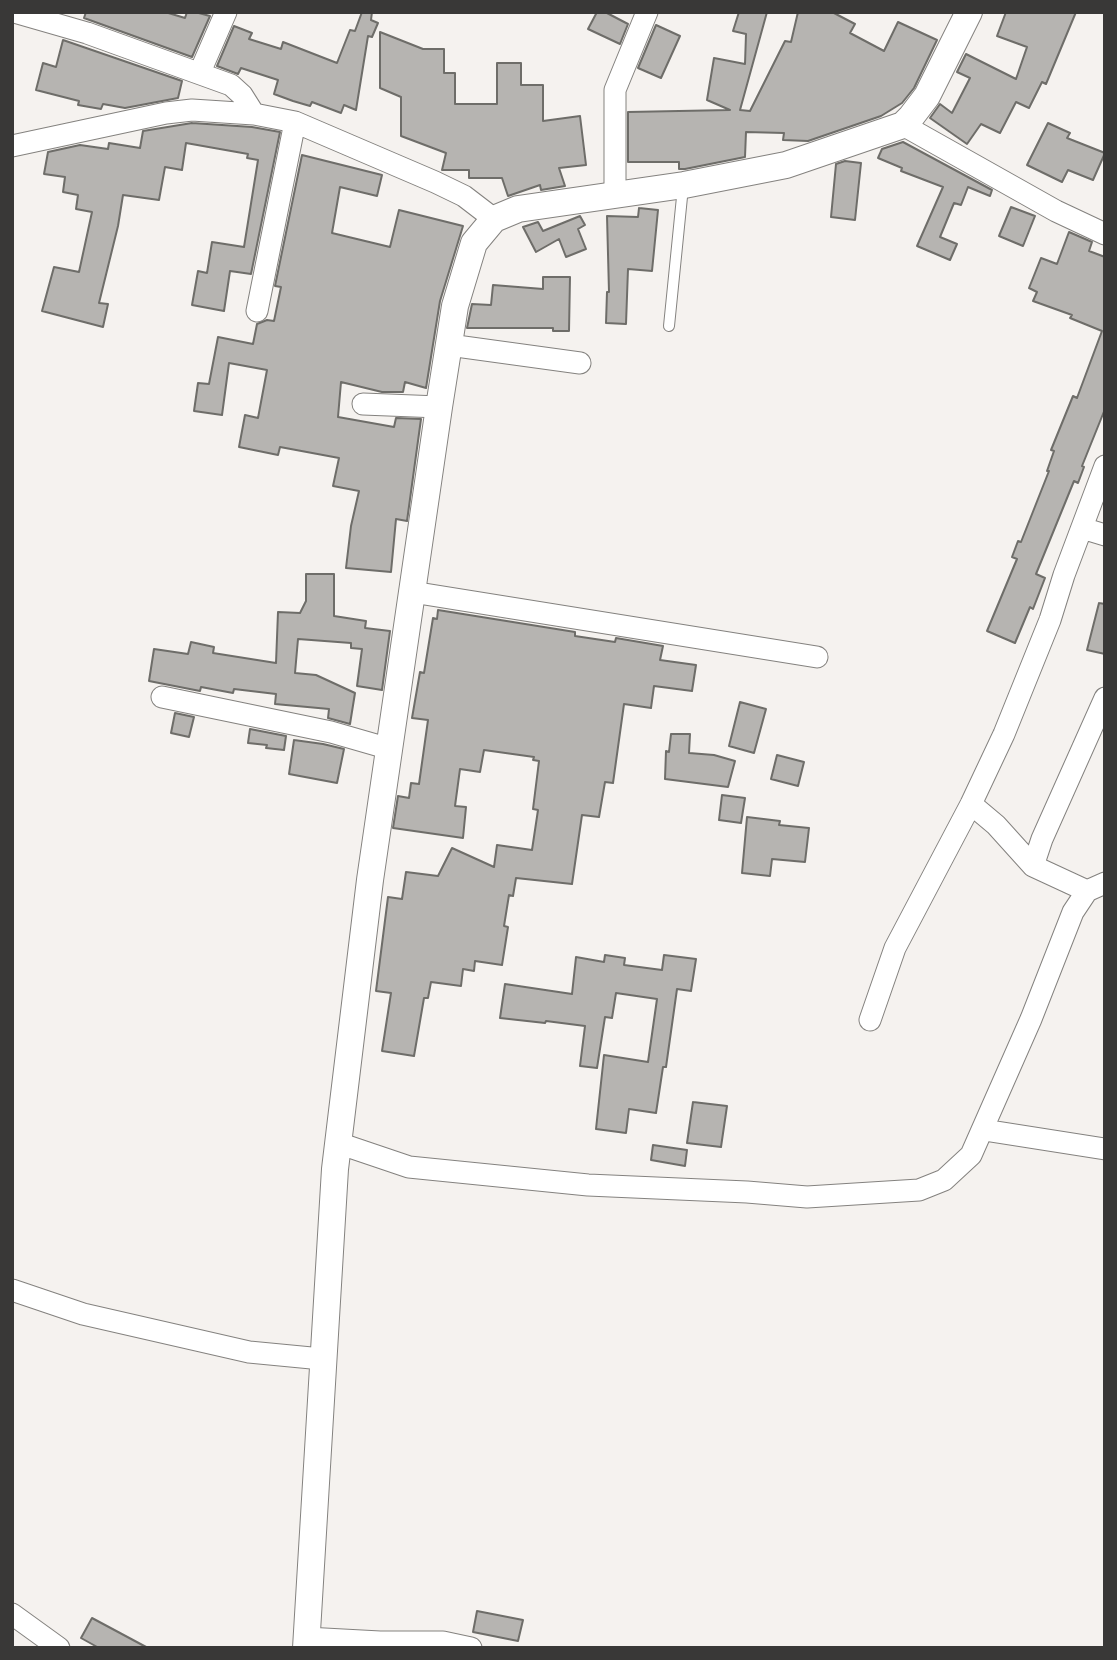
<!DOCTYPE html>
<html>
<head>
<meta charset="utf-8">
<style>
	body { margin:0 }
	#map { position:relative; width:1117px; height:1660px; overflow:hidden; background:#f5f2ef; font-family:Barlow,sans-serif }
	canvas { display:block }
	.frame { position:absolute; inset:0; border:14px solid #393837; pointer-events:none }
</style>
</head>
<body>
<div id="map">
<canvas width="1117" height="1660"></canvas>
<div class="frame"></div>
</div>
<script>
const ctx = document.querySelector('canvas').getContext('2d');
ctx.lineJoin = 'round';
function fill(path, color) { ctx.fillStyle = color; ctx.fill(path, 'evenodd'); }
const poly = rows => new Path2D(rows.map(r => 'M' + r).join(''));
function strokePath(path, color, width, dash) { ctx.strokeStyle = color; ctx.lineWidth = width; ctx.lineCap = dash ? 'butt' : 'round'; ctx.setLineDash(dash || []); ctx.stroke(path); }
const building = poly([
	[86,12,165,12,185,18,187,12,195,12,210,16,192,57,84,18,86,12],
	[362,12,372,12,371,20,378,23,372,37,368,36,356,110,344,105,341,113,312,102,310,106,293,101,274,94,278,80,241,68,238,74,217,66,234,26,252,33,249,39,281,49,283,42,337,63,350,30,355,31,362,12],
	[597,12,605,12,628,24,620,44,588,29,597,12],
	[739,12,767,12,740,110,750,111,785,41,791,42,798,12,832,12,855,24,850,33,884,51,898,22,937,40,914,88,902,103,881,116,808,141,783,140,784,133,746,132,745,157,685,169,679,169,679,162,628,162,628,112,730,110,707,100,714,58,745,64,746,34,733,31,739,12],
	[1006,12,1076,12,1046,84,1042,82,1029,108,1016,102,1000,133,981,124,967,144,930,118,940,104,952,113,970,78,957,72,966,54,1016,79,1027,47,997,36,1006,12],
	[656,25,680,36,661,78,638,68,656,25],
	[380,32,423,49,444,49,444,73,455,73,455,104,497,104,497,63,521,63,521,85,543,85,543,121,580,116,586,165,559,168,565,186,541,190,540,185,508,196,502,178,469,178,469,170,442,170,446,153,401,136,401,97,380,88,380,32],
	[63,40,182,81,178,98,125,108,103,104,101,109,78,105,79,101,36,90,43,63,56,67,63,40],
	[192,123,252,127,280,132,251,274,230,271,224,311,192,305,198,271,207,273,212,242,244,247,258,160,247,158,248,154,186,143,182,170,165,167,159,200,123,195,118,226,99,303,108,304,103,327,42,311,54,267,79,272,92,212,76,209,78,195,63,192,65,177,44,174,48,152,80,145,108,149,109,143,140,148,143,131,192,123],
	[1048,123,1070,133,1067,138,1105,153,1093,180,1068,170,1062,182,1027,165,1048,123],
	[903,142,992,190,990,196,968,187,961,205,954,203,940,237,957,244,950,260,917,246,943,187,901,171,902,168,878,158,882,149,903,142],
	[302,155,382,175,377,196,340,187,332,233,390,247,399,210,463,226,440,301,426,388,405,382,403,392,382,392,341,382,338,417,394,427,396,418,421,419,407,521,396,519,391,572,346,568,351,526,359,491,333,486,339,458,280,447,278,455,239,447,245,415,258,418,267,370,229,363,222,415,194,411,198,383,209,384,218,337,253,344,257,324,267,320,274,321,281,287,275,286,302,155],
	[845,161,861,163,855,220,831,217,836,164,845,161],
	[1011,207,1035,216,1023,246,999,236,1011,207],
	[639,208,658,210,652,271,628,269,626,324,606,323,607,292,609,292,607,216,638,217,639,208],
	[580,216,585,225,578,229,586,249,566,257,559,239,536,252,523,227,538,222,543,231,580,216],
	[1069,232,1092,242,1089,251,1105,257,1105,409,1082,466,1084,467,1078,483,1074,481,1036,574,1045,578,1033,609,1030,607,1015,643,987,631,1017,559,1012,557,1018,541,1021,542,1049,471,1047,471,1054,451,1051,450,1073,396,1077,398,1102,331,1070,318,1072,315,1033,301,1037,292,1029,288,1041,258,1057,264,1069,232],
	[543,277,570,277,569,331,553,331,553,328,467,328,472,304,491,305,493,285,543,289,543,277],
	[306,574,334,574,334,616,366,621,365,628,390,631,382,690,357,686,362,649,351,648,351,643,298,639,295,673,316,675,355,693,350,724,328,718,329,709,275,704,276,694,234,689,233,693,201,687,200,691,149,681,154,649,188,654,191,642,214,647,213,653,276,663,278,612,300,613,306,601,306,574],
	[1099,603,1105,604,1105,654,1087,650,1099,603],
	[438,610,575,632,575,636,615,642,616,638,663,646,660,660,696,665,692,691,654,686,651,708,624,704,613,783,605,782,599,817,582,815,572,884,516,878,513,896,509,895,504,926,508,927,502,965,475,961,474,971,463,969,461,986,431,982,428,998,424,998,414,1056,382,1051,391,993,376,991,388,897,402,899,406,872,438,876,452,848,494,867,497,845,532,850,538,810,533,809,539,761,533,760,534,757,484,750,480,772,460,769,455,806,466,807,463,838,393,828,398,796,409,798,411,783,419,784,428,720,412,718,420,672,424,673,433,618,437,619,438,610],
	[740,702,766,709,754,753,729,746,740,702],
	[175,713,194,717,189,737,171,733,175,713],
	[250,729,286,736,284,750,266,748,267,745,248,743,250,729],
	[671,734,690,734,689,753,714,755,735,761,728,787,665,779,666,751,669,752,671,734],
	[294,740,323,744,344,749,337,783,289,774,294,740],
	[777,755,804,762,798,786,771,779,777,755],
	[722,795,745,798,741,823,719,820,722,795],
	[747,817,780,821,779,825,809,828,805,862,772,859,770,876,742,873,747,817],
	[605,955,625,958,624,965,662,970,664,955,696,959,691,991,677,989,666,1067,663,1067,656,1113,629,1109,626,1133,596,1129,604,1055,648,1062,657,999,616,993,612,1018,605,1017,597,1068,580,1066,585,1026,546,1021,545,1023,500,1018,505,984,572,994,576,957,604,962,605,955],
	[693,1102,727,1106,721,1147,687,1143,693,1102],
	[653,1145,687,1150,685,1166,651,1160,653,1145],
	[477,1611,523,1620,518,1641,473,1632,477,1611],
	[92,1618,148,1648,99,1648,81,1638,92,1618]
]);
fill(building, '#b6b4b1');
strokePath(building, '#6e6d69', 2);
const service = poly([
	[669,326,683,187]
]);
const minor = poly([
	[14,12,87,33,231,85,242,95,254,114],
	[200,72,226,12],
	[903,125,1056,211,1105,234],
	[12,146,166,113,192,110,254,114,295,122,435,182,464,196,494,219],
	[615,194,615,90,647,12],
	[257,311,295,122],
	[449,345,580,363],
	[363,404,439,407],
	[1082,528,1105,535],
	[412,592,817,657],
	[162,697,331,732,390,749],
	[971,804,996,825,1033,866,1087,891],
	[1033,866,1042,839,1105,698],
	[870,1020,895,948,971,804,1004,734,1050,620,1064,575,1105,466],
	[984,1130,1105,1149],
	[338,1143,409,1167,588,1185,747,1192,807,1197,919,1190,944,1180,971,1155,1031,1019,1073,912,1087,891,1105,883],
	[12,1290,83,1314,249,1352,322,1359],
	[12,1614,59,1648],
	[306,1638,380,1642,443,1642,471,1648]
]);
const tertiary = poly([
	[306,1648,335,1169,370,880,439,407,455,306,474,243,494,219,518,209,684,185,786,165,903,125,911,117,927,96,969,12]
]);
strokePath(service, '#84827f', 12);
strokePath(minor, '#84827f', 23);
strokePath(tertiary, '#84827f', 28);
strokePath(service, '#fff', 10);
strokePath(minor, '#fff', 21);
strokePath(tertiary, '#fff', 26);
</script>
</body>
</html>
